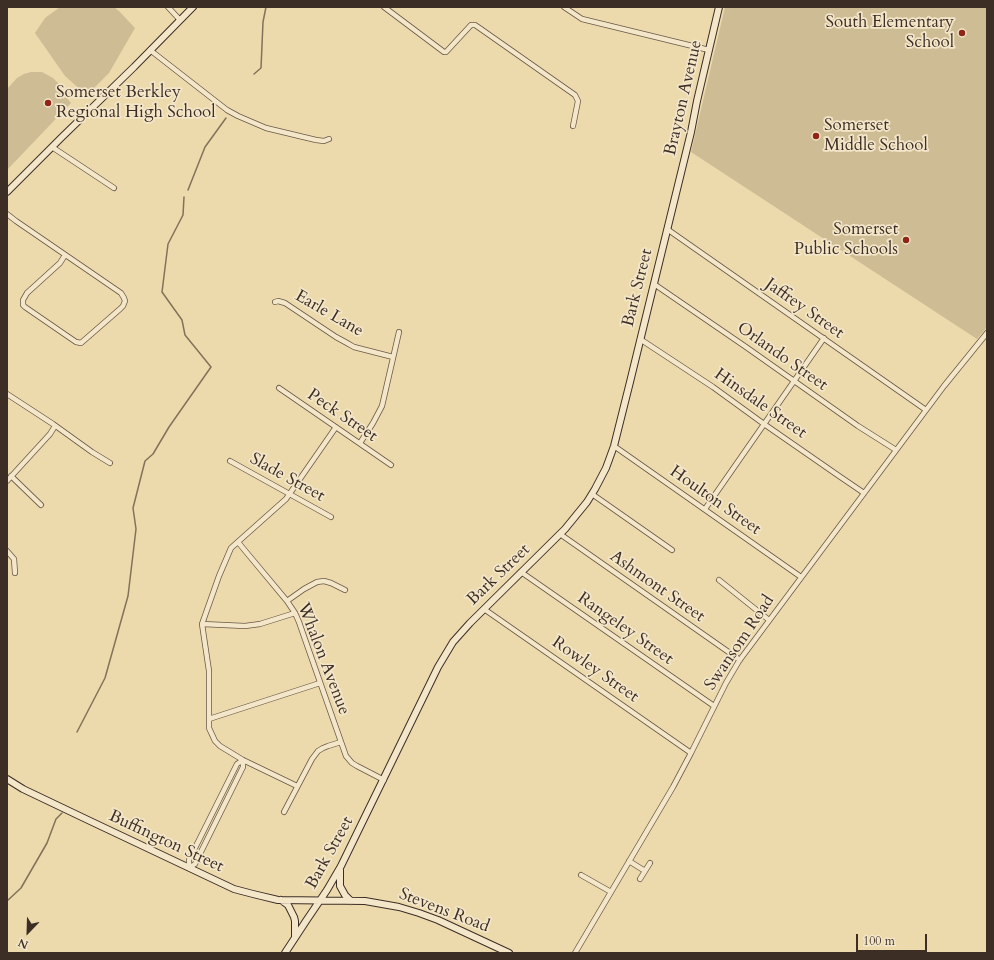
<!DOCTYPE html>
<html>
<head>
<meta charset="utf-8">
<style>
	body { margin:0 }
	#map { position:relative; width:994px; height:960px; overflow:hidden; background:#ecd9ac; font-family:Cardo,serif }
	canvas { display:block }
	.frame { position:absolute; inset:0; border:8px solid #3d2e25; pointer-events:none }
	.north { position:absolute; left:8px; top:912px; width:40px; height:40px; -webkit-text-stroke:3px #f3e6c9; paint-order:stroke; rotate:203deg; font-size:11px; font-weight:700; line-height:16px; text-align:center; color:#3d2e25 }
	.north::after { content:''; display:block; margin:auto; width:14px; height:18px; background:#3d2e25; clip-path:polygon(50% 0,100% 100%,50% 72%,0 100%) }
	.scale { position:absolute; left:856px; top:934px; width:71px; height:18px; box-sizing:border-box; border:2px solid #3d2e25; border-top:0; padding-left:5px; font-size:12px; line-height:14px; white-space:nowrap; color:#3d2e25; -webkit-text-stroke:3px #f3e6c9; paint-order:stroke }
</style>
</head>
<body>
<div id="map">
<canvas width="994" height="960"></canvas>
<div class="frame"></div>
<div class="north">N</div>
<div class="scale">100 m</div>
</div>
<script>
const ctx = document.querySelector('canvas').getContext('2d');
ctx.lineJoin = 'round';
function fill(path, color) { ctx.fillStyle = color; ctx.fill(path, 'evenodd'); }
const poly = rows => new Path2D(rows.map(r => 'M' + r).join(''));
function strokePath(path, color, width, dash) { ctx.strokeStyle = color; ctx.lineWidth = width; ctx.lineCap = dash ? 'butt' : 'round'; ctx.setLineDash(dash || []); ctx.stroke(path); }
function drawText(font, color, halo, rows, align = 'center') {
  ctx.font = font + ' Cardo,serif'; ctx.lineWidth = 3.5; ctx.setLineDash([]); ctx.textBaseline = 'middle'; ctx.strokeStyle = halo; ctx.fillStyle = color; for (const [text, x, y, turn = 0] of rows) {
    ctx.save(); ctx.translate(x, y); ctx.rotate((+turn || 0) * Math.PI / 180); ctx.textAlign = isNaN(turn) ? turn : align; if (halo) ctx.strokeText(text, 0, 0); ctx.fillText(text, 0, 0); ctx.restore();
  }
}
fill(poly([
	[60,7,114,7,119,11,135,28,109,73,90,92,83,92,65,76,35,33,45,18],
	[725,7,987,7,987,327,977,339,691,152],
	[31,72,42,72,53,78,58,83,61,88,63,95,63,99,66,97,71,103,7,170,7,89,17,78,24,74]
]), '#cebc95');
strokePath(poly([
	[254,74,261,68,263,22,266,7],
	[188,190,205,147,226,118],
	[77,732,105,678,128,596,136,529,133,508,145,461,153,454,169,427,211,367,185,335,182,320,162,292,168,244,183,215,184,197],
	[7,901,21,888,47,843,56,819,62,813]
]), '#82725a', 1.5);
const street = poly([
	[168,7,180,20],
	[384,7,444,52,446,52,471,25,475,25,478,27,575,95,578,101,573,126],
	[564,7,582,19,709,50],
	[150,50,227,110,238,116,266,128,316,140,324,141,329,139],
	[52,147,114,188],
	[7,214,16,221,121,293,124,298,125,301,123,306,120,309,81,343,76,342,25,307,23,305,23,300,27,293,60,263,65,255],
	[667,229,926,410],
	[654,284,746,347,858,426,896,450],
	[275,302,278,301,285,303,336,337,347,343,354,347,393,357],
	[640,339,713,387,764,424,839,476,864,493],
	[279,388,391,465],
	[7,394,53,424,92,452,110,463],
	[360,443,373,423,382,406,399,332],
	[614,446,801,577],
	[230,461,331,517],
	[11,476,41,505],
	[7,481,50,434,55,426],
	[592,494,672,550],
	[705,509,824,338],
	[560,534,740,660],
	[238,542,242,547,287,601,295,613,299,622,307,645,346,756,352,763,357,766,384,780],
	[7,551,14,559,15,573],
	[521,572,714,706],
	[719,580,769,620],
	[287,601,304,589,317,582,324,581,331,583,345,590],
	[484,609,691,753],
	[202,624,245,626,260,624,295,613],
	[209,719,320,683],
	[297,786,243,760,220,746,215,741,209,728,209,671,202,624,219,576,231,548,286,499,336,427],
	[284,812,312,759,318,751,323,748,328,746,341,742],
	[629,861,645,871],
	[189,868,195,864,243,767,243,760],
	[189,868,189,860,237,764,243,760],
	[581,875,611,892],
	[640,879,650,863],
	[575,953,673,787,691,753,726,683,739,661,944,386,987,333]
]);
const secondary = poly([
	[7,192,61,138,134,67,193,7],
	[7,779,23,789,88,820,234,889,253,894,278,900,365,901,399,907,419,913,438,920,509,953],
	[340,870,340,886,345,895,351,901],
	[281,900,288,905,294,917,295,921,295,937],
	[285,953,306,921,327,890,341,866,438,667,453,642,470,623,565,529,587,502,595,489,606,468,614,446,630,382,691,132,697,101,719,7]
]);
strokePath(street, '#695947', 6);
strokePath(secondary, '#3d2e25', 8);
strokePath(street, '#f3e6c9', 4.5);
strokePath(secondary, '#f3e6c9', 6);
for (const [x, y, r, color] of [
	[962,33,4,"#8f2418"],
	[48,103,4,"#8f2418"],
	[816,136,4,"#8f2418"],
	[906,240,4,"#8f2418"]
]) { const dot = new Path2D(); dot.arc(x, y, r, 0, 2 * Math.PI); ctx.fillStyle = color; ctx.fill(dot); strokePath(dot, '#f3e6c9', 1.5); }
drawText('17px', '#3d2e25', '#f3e6c9', [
	["South Elementary",954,23],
	["School",954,43],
	["Somerset Berkley",56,93,"left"],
	["Regional High School",56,113,"left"],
	["Somerset",824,126,"left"],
	["Middle School",824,146,"left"],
	["Somerset",898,230],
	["Public Schools",898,250]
], 'right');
drawText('17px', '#3d2e25', '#f3e6c9', [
	["Brayton Avenue",684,98,-77],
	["Bark Street",638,288,-76],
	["Jaffrey Street",804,309,35],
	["Earle Lane",329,314,30],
	["Orlando Street",782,357,35],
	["Hinsdale Street",760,404,35],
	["Peck Street",342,416,34],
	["Slade Street",287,478,29],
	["Houlton Street",715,501,35],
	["Bark Street",499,575,-44],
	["Ashmont Street",657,587,35],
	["Rangeley Street",625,629,35],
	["Swansom Road",740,643,-56],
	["Whalon Avenue",323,659,69],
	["Rowley Street",595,670,35],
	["Buffington Street",166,842,25],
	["Bark Street",330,853,-61],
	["Stevens Road",444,911,21]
]);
</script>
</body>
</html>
